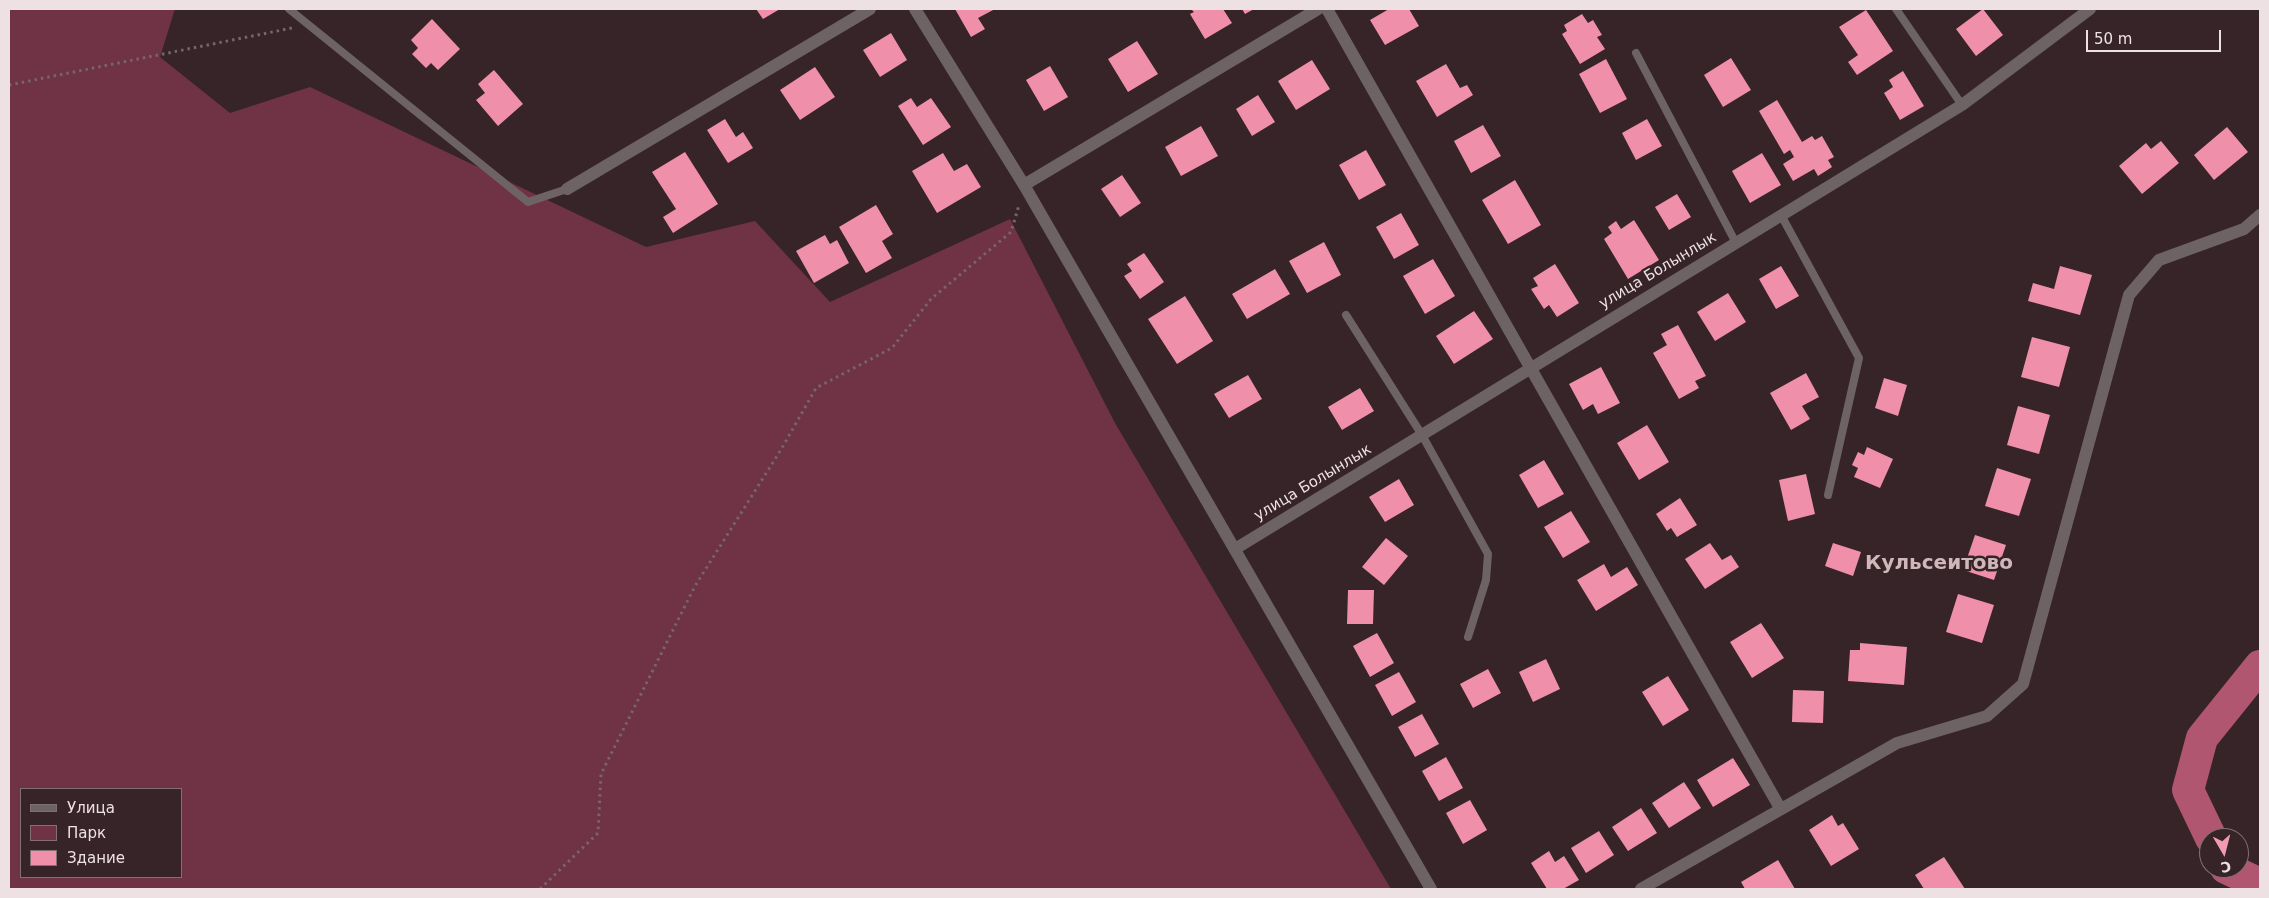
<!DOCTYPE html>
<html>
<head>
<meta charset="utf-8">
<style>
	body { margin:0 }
	#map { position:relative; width:2269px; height:898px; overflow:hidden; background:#362428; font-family:"DejaVu Sans",sans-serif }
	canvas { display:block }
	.frame { position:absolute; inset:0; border:10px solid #eee1e4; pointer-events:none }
	.legend { position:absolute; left:20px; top:788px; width:162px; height:90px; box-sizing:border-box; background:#362428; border:1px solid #807073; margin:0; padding:6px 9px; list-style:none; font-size:15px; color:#eee1e4 }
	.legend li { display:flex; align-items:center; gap:10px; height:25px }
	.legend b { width:25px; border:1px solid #807073 }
	.north { position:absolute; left:2199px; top:828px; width:50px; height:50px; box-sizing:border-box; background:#362428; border:1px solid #807073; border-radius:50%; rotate:172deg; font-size:14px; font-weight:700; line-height:20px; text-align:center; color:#eee1e4 }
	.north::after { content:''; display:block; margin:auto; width:18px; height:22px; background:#f19ab1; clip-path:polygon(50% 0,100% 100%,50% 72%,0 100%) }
	.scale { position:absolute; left:2086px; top:30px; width:135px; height:22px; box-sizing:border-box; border:2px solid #eee1e4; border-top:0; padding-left:6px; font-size:15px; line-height:18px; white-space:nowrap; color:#eee1e4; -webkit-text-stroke:4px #362428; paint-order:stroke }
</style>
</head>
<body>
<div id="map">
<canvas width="2269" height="898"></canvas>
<div class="frame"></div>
<ul class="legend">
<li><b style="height:6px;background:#6d6365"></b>Улица</li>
<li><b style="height:14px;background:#703245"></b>Парк</li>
<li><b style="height:14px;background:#f08fa9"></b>Здание</li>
</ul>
<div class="north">С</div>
<div class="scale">50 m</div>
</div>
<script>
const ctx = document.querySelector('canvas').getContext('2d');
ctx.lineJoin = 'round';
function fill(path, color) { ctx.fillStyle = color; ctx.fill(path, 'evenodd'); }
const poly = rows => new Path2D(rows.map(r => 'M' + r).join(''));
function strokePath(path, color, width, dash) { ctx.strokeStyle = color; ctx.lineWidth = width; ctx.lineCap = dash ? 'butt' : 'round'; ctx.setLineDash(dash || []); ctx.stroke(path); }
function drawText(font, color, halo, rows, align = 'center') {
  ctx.font = font + ' "DejaVu Sans",sans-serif'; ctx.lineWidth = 5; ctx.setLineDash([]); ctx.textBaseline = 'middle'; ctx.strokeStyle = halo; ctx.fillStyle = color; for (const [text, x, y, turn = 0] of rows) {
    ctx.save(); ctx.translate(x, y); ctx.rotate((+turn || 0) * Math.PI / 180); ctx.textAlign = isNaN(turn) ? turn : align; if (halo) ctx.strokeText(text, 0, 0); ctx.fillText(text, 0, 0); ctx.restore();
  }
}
fill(poly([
	[9,9,175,9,160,57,230,113,310,87,646,247,755,221,830,302,1010,219,1115,423,1391,889,9,889],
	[21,789,181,789,181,877,21,877]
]), '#703245');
strokePath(poly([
	[2211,838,2188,790,2202,738,2260,666],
	[2226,868,2260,884]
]), '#b05671', 32);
fill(poly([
	[756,9,780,9,763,19],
	[955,9,995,9,978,18,985,29,971,37],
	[1191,9,1223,9,1232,23,1205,39,1190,14,1194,12],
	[1242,9,1254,9,1245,14],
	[1389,9,1409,9,1419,26,1385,45,1370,20],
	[1983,9,2003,35,1976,56,1956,29],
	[1866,10,1893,51,1857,75,1848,62,1858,55,1839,27],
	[1582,14,1588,23,1593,20,1602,35,1597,37,1605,49,1580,64,1562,34,1567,31,1564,25],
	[432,19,460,49,438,70,431,63,426,68,412,54,418,48,411,40],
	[891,33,907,60,880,77,863,50],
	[1137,41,1158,74,1128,92,1108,59],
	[1731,58,1751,90,1723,107,1704,75],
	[1606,59,1627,99,1600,113,1579,74],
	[1312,60,1330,89,1296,110,1278,81],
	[1446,64,1460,88,1467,85,1473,95,1437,117,1416,81],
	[1050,66,1068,97,1044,111,1026,80],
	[815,67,835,97,800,120,780,90],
	[494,70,523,104,498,126,476,100,485,93,478,84],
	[1903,71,1924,106,1900,120,1884,93,1893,87,1889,80],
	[1258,95,1275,122,1252,136,1236,109],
	[911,98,917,107,931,98,951,127,923,145,898,106],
	[1777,100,1802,142,1812,136,1815,140,1822,136,1834,157,1828,160,1832,167,1818,176,1814,169,1793,181,1783,164,1794,157,1790,150,1784,154,1759,111],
	[725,119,736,137,743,132,753,148,728,163,707,130],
	[1647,119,1662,146,1636,160,1622,133],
	[1483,125,1501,156,1471,173,1454,141],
	[1201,126,1218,156,1181,176,1165,147],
	[2227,127,2248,152,2214,180,2194,155],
	[2161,141,2179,163,2142,194,2119,166,2146,143,2151,149],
	[1366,150,1386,185,1359,200,1339,165],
	[685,152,718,204,673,233,663,217,676,209,652,172],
	[943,153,954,171,967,164,981,187,937,213,912,171],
	[1762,153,1781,185,1750,203,1732,171],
	[1122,175,1141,203,1120,217,1101,189],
	[1515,180,1541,225,1508,244,1482,200],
	[1677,194,1691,217,1669,230,1655,207],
	[876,205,893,234,882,241,892,258,866,273,839,227],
	[1401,213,1419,245,1394,259,1376,227],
	[1634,220,1659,260,1628,279,1604,239,1612,233,1608,227,1616,221,1621,229],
	[825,235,830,244,837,240,849,263,814,283,796,251],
	[1324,242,1341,275,1307,293,1289,261],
	[1144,253,1164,282,1140,299,1124,276,1132,271,1127,264],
	[1433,259,1455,296,1425,314,1403,276],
	[1555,264,1579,303,1557,317,1549,305,1544,309,1531,289,1538,286,1533,278],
	[1781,266,1799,296,1776,309,1759,279],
	[2060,266,2092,275,2080,315,2028,301,2033,283,2054,289],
	[1275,269,1290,294,1247,319,1232,294],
	[1728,293,1746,322,1715,341,1697,312],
	[1185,296,1213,341,1177,364,1148,319],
	[1474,311,1493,339,1454,364,1436,336],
	[1678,325,1706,376,1695,381,1699,388,1679,399,1653,353,1667,345,1661,334],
	[2032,337,2070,347,2059,387,2021,377],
	[1601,367,1620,403,1598,414,1593,404,1583,410,1569,384],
	[1806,373,1819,397,1802,406,1810,419,1791,430,1770,393],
	[1248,375,1262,399,1229,418,1214,394],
	[1884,378,1907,385,1898,416,1875,408],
	[1360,388,1374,411,1342,430,1328,407],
	[2018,406,2050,415,2039,454,2007,445],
	[1647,425,1669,462,1639,480,1617,443],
	[1867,447,1893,459,1880,488,1854,477,1858,468,1852,465,1858,452,1864,455],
	[1544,460,1564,494,1538,508,1519,475],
	[1997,468,2031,479,2019,516,1985,506],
	[1806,474,1815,514,1788,521,1779,480],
	[1399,479,1414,505,1385,522,1369,497],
	[1680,498,1697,525,1677,537,1671,528,1667,531,1656,514],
	[1571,511,1590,542,1563,558,1544,527],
	[1975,535,2006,545,1994,580,1963,570],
	[1386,538,1408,556,1384,585,1362,567],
	[1710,543,1722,560,1731,555,1739,567,1705,589,1685,559],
	[1833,543,1861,552,1853,576,1825,566],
	[1604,564,1611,577,1627,567,1638,585,1596,611,1577,580],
	[1348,590,1374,590,1373,624,1347,624],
	[1958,594,1994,605,1982,643,1946,632],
	[1761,623,1784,658,1752,678,1730,642],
	[1377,633,1394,663,1370,677,1353,646],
	[1860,643,1907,647,1904,685,1848,681,1850,650,1860,650],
	[1546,659,1560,689,1533,702,1519,672],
	[1488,669,1501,693,1473,708,1460,684],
	[1399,672,1416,702,1392,716,1375,685],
	[1668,676,1689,710,1663,726,1642,692],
	[1793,690,1824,691,1823,723,1792,722],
	[1422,714,1439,744,1415,757,1398,727],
	[1446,757,1463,788,1439,801,1422,771],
	[1733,758,1750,785,1713,807,1697,780],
	[1684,782,1701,808,1669,828,1652,803],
	[1470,800,1487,830,1463,844,1446,813],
	[1641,808,1657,833,1628,851,1612,827],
	[1832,815,1838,826,1843,823,1859,849,1831,866,1809,830],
	[1599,831,1614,855,1586,873,1571,848],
	[1549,851,1555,862,1564,856,1579,880,1563,889,1547,889,1531,863],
	[1944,857,1965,889,1924,889,1915,875],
	[1778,860,1795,889,1745,889,1741,882]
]), '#f08fa9');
strokePath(poly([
	[9,85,292,28],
	[540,889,598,833,601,774,695,586,782,448,816,388,892,348,931,299,1011,232,1019,205]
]), '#766569', 3, [2.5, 4]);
strokePath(poly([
	[289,9,528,202,567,189],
	[1896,9,1962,105],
	[1636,53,1736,243],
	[1781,215,1859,358,1828,495],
	[1346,315,1422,435,1488,554,1486,580,1468,637]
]), '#6d6365', 8);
strokePath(poly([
	[915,9,1024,185,1431,889],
	[1327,9,1780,808],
	[1024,185,1318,9],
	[567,189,870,9],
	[1235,549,1962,105,2090,9],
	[1641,889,1897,743,1987,716,2023,684,2129,295,2159,260,2244,229,2260,215]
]), '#6d6365', 12);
drawText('15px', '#eee1e4', '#362428', [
	["улица Болынлык",1658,271,-31],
	["улица Болынлык",1313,483,-31]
]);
drawText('bold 20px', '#cfb7bc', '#362428', [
	["Кульсеитово",1939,564]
]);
</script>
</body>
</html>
